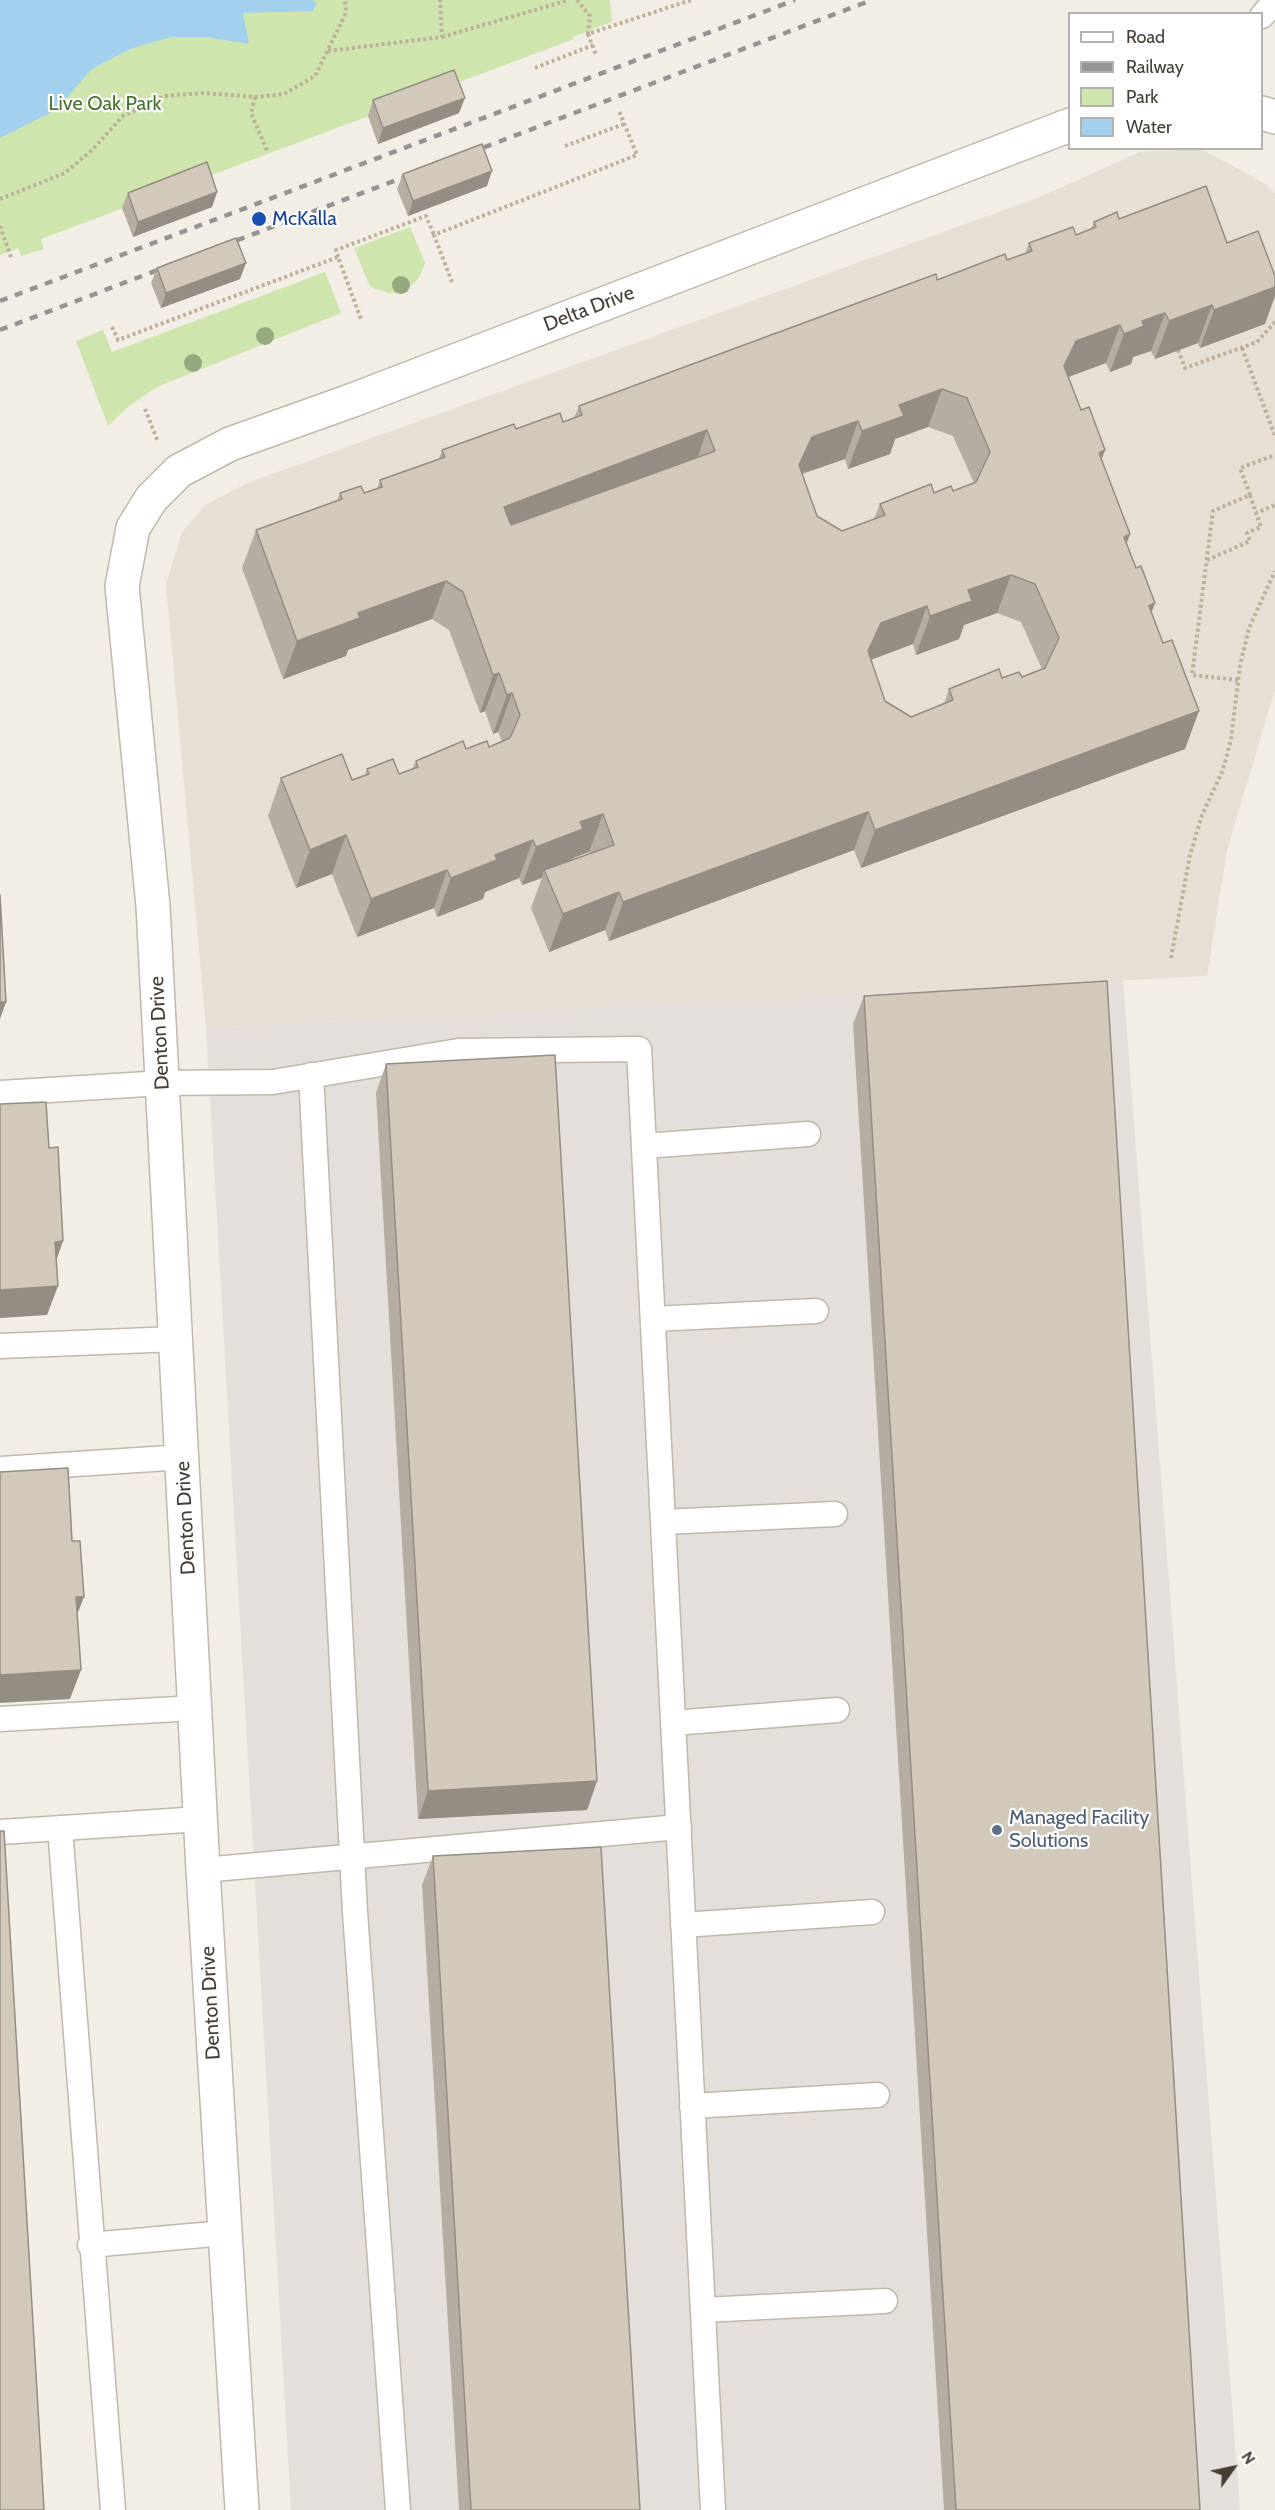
<!DOCTYPE html>
<html>
<head>
<meta charset="utf-8">
<style>
	body { margin:0 }
	#map { position:relative; width:1275px; height:2510px; overflow:hidden; background:#f2eee5; font-family:Cabin,sans-serif }
	canvas { display:block }
	.legend { position:absolute; left:1068px; top:12px; width:195px; height:138px; box-sizing:border-box; background:#fff; border:2px solid #b4b2ae; margin:0; padding:8px 10px; list-style:none; font-size:18px; color:#443e35 }
	.legend li { display:flex; align-items:center; gap:12px; height:30px }
	.legend b { width:30px; border:2px solid #b4b2ae }
	.north { position:absolute; left:1203px; top:2438px; width:60px; height:60px; -webkit-text-stroke:4px #fff; paint-order:stroke; rotate:57deg; font-size:16px; font-weight:700; line-height:24px; text-align:center; color:#443e35 }
	.north::after { content:''; display:block; margin:auto; width:21px; height:27px; background:#443e35; clip-path:polygon(50% 0,100% 100%,50% 72%,0 100%) }
</style>
</head>
<body>
<div id="map">
<canvas width="1275" height="2510"></canvas>
<ul class="legend">
<li><b style="height:8px;background:#fff"></b>Road</li>
<li><b style="height:8px;background:#949494"></b>Railway</li>
<li><b style="height:16px;background:#cee5ae"></b>Park</li>
<li><b style="height:16px;background:#a2d0ed"></b>Water</li>
</ul>
<div class="north">N</div>
</div>
<script>
const ctx = document.querySelector('canvas').getContext('2d');
ctx.lineJoin = 'round';
function fill(path, color) { ctx.fillStyle = color; ctx.fill(path, 'evenodd'); }
const poly = rows => new Path2D(rows.map(r => 'M' + r).join(''));
function strokePath(path, color, width, dash) { ctx.strokeStyle = color; ctx.lineWidth = width; ctx.lineCap = dash ? 'butt' : 'round'; ctx.setLineDash(dash || []); ctx.stroke(path); }
function drawText(font, color, halo, rows, align = 'center') {
  ctx.font = font + ' Cabin,sans-serif'; ctx.lineWidth = 4.5; ctx.setLineDash([]); ctx.textBaseline = 'middle'; ctx.strokeStyle = halo; ctx.fillStyle = color; for (const [text, x, y, turn = 0] of rows) {
    ctx.save(); ctx.translate(x, y); ctx.rotate((+turn || 0) * Math.PI / 180); ctx.textAlign = isNaN(turn) ? turn : align; if (halo) ctx.strokeText(text, 0, 0); ctx.fillText(text, 0, 0); ctx.restore();
  }
}
fill(poly([
	[1201,149,1264,183,1275,193,1275,690,1227,850,1207,976,206,1028,166,584,182,532,205,505,247,483,1040,197,1140,152]
]), '#e6dfd3');
fill(poly([
	[1123,980,1240,2510,291,2510,206,1028]
]), '#e4dfda');
fill(poly([
	[0,0,610,0,612,22,573,37,574,39,41,239,44,249,21,256,18,248,0,255],
	[410,227,425,263,419,278,412,285,398,293,388,293,370,287,354,248],
	[325,272,341,313,157,387,129,406,108,426,76,341,103,330,112,352]
]), '#cee5ae');
fill(poly([
	[0,0,313,0,317,3,313,11,243,13,249,44,207,37,171,37,130,49,92,69,56,110,0,138]
]), '#a2d0ed');
const lane = poly([
	[1262,16,1275,1],
	[311,1075,355,1912,398,2510],
	[0,1093,163,1083,273,1082,458,1051,639,1049,713,2510],
	[644,1146,808,1134],
	[653,1319,816,1311],
	[0,1346,176,1339],
	[0,1469,183,1457],
	[663,1522,835,1514],
	[0,1719,195,1708],
	[673,1723,837,1710],
	[60,1828,113,2510],
	[0,1832,201,1819],
	[203,1870,679,1827],
	[683,1925,872,1912],
	[692,2106,877,2095],
	[90,2245,225,2233],
	[703,2310,885,2301]
]);
const street = poly([
	[1262,113,1275,117],
	[242,2510,203,1870,153,906,122,586,133,528,151,499,179,471,230,444,353,400,1070,125]
]);
strokePath(lane, '#c0b8ab', 27);
strokePath(street, '#c0b8ab', 36);
strokePath(poly([
	[577,0,590,16,588,34,691,0],
	[588,34,596,55],
	[442,37,569,0],
	[328,51,442,37,440,0],
	[535,68,593,45],
	[255,97,251,113,268,153],
	[565,146,624,124],
	[0,199,65,173,92,150,123,116,165,96,203,93,255,97,284,94,315,76,346,13,345,0],
	[0,226,12,260],
	[338,257,336,250,426,216,434,235],
	[452,282,434,235,637,155,619,111],
	[112,327,118,340,338,257,361,319],
	[1242,348,1275,436],
	[1178,350,1185,368,1257,342,1275,322],
	[145,409,158,442],
	[1250,495,1256,513,1275,505],
	[1207,560,1250,541,1247,533,1261,527,1256,513],
	[1238,680,1192,675,1213,511,1250,495,1240,468,1275,455],
	[1171,958,1190,855,1202,815,1223,770,1231,739,1240,666,1249,628,1275,571]
]), '#beb099', 4, [3, 3]);
strokePath(lane, '#fff', 24);
strokePath(street, '#fff', 33);
strokePath(poly([
	[469,153,872,0],
	[222,246,415,173],
	[0,301,795,0],
	[0,330,171,265]
]), '#949494', 4.5, [8, 8]);
ctx.fillStyle = '#94aa7e';
for (const [x, y] of [
	[401,285],
	[265,336],
	[193,363]
]) { ctx.beginPath(); ctx.arc(x, y, 9, 0, 2 * Math.PI); ctx.fill(); }
fill(poly([
	[373,100,459,113,378,144,368,116],
	[403,174,487,186,408,216,397,189],
	[217,192,212,207,133,237,122,208,128,193],
	[1119,219,1227,243,1265,324,1200,348,1198,343,1155,359,1151,351,1133,357,1131,364,1110,372,1106,363,1069,377,1081,410,1105,450,1101,460,1130,534,1126,543,1136,568,1155,603,1151,613,1185,749,861,868,854,850,609,941,605,930,549,952,531,908,542,878,522,885,519,878,485,892,483,899,437,917,434,908,357,937,332,874,296,888,268,816,281,778,352,780,365,775,367,769,399,774,412,769,416,761,466,749,489,747,502,741,498,732,493,734,485,711,480,713,449,630,432,619,348,650,346,656,283,679,242,568,256,530,337,501,340,493,364,493,377,489,380,480,439,459,442,450,516,429,563,422,574,418,579,406,937,280,1007,260,1025,254,1029,243,1076,235,1091,229,1094,222],
	[928,427,953,436,974,483,953,491,934,493,880,504,874,519,842,531,817,516,802,474,845,459,848,469,890,454,895,439],
	[997,613,1021,622,1042,669,1022,677,1002,678,949,689,944,704,911,717,885,701,871,660,913,644,916,655,959,639,964,625],
	[589,852,590,854,572,860,573,858],
	[157,268,240,279,161,308,151,283],
	[864,996,1200,2510,944,2510,853,1024],
	[386,1064,597,1781,587,1810,418,1819,376,1093],
	[433,1856,640,2510,459,2510,422,1885]
]), '#b5ada1');
fill(poly([
	[465,98,459,113,378,144,383,128],
	[492,171,487,186,408,216,413,201],
	[217,192,212,207,133,237,138,222],
	[246,263,240,279,161,308,166,293],
	[1275,287,1275,296,1265,324,1200,348,1214,310],
	[1212,305,1198,343,1155,359,1169,321],
	[1165,313,1151,351,1133,357,1131,364,1110,372,1124,334,1142,321],
	[1120,325,1106,363,1062,379,1064,366,1076,341],
	[942,389,928,427,895,439,890,454,848,469,862,431,899,405],
	[858,421,845,459,798,475,799,465,812,437],
	[707,430,694,468,490,545,504,507],
	[1105,450,1091,488,1099,453],
	[1130,534,1116,572,1124,537],
	[1011,575,997,613,964,625,959,639,916,655,930,616,968,590],
	[446,581,432,619,348,650,346,656,283,679,297,641,358,613],
	[1155,603,1141,641,1149,606],
	[927,606,913,644,867,661,868,651,881,623],
	[499,673,485,711,480,713,493,675],
	[512,693,498,732,493,734,507,695],
	[1199,711,1185,749,861,868,875,830],
	[868,812,854,850,609,941,623,902],
	[603,814,589,852,573,858,569,867,544,870,542,878,522,885,536,847,580,822],
	[346,835,332,874,296,888,310,850],
	[533,840,519,878,485,892,483,899,437,917,451,878,495,855],
	[447,870,434,908,357,937,371,899],
	[619,892,605,930,549,952,563,914],
	[0,1002,6,1002,0,1019],
	[63,1241,53,1270,55,1242],
	[58,1286,47,1315,0,1318,0,1290],
	[76,1597,84,1597,73,1625],
	[81,1670,70,1699,0,1703,0,1675],
	[597,1781,587,1810,418,1819,428,1791]
]), '#948d83');
const building = poly([
	[454,70,465,98,383,128,373,100,454,70],
	[482,144,492,171,413,201,403,174,482,144],
	[207,162,217,192,138,222,128,193,207,162],
	[1206,186,1227,243,1258,231,1275,276,1275,287,1214,310,1212,305,1169,321,1165,313,1142,321,1144,326,1124,334,1120,325,1076,341,1064,366,1081,410,1089,407,1105,450,1099,453,1130,534,1124,537,1136,568,1141,566,1155,603,1149,606,1163,643,1172,640,1199,711,875,830,868,812,623,902,619,892,563,914,544,870,614,845,603,814,580,822,583,829,536,847,533,840,495,855,497,860,451,878,447,870,371,899,346,835,310,850,281,778,342,754,352,780,369,774,367,769,393,759,399,774,418,767,416,761,463,741,466,749,487,741,489,747,510,738,520,715,512,693,507,695,499,673,493,675,463,592,446,581,358,613,360,618,297,641,256,530,342,499,340,493,361,486,364,493,382,487,380,480,445,457,442,450,514,424,516,429,560,413,563,422,582,415,579,406,936,274,937,280,1005,254,1007,260,1032,251,1029,243,1073,227,1076,235,1096,227,1094,222,1117,212,1119,219,1206,186],
	[942,389,967,398,990,452,976,482,953,491,951,486,934,493,931,484,880,504,885,515,842,531,817,516,799,465,812,437,858,421,862,431,904,416,899,405,942,389],
	[707,430,715,451,511,525,504,507,707,430],
	[1011,575,1035,584,1059,638,1045,668,1022,677,1019,672,1002,678,999,669,949,689,953,700,911,717,885,701,868,651,881,623,927,606,930,616,972,601,968,590,1011,575],
	[236,238,246,263,166,293,157,268,236,238],
	[0,895,6,1002,0,1002,0,895],
	[1107,981,1200,2510,956,2510,864,996,1107,981],
	[555,1055,597,1781,428,1791,386,1064,555,1055],
	[46,1102,49,1148,58,1147,63,1241,55,1242,58,1286,0,1290,0,1104,46,1102],
	[68,1468,72,1541,80,1541,84,1597,76,1597,81,1670,0,1675,0,1472,68,1468],
	[0,1831,4,1831,44,2510,0,2510,0,1831],
	[601,1847,640,2510,471,2510,433,1856,601,1847]
]);
fill(building, '#d3c9bb');
strokePath(building, '#948d83', 1.5);
for (const [x, y, r, color] of [
	[259,219,8,"#1a4fb4"],
	[997,1830,6,"#5c6f8a"]
]) { const dot = new Path2D(); dot.arc(x, y, r, 0, 2 * Math.PI); ctx.fillStyle = color; ctx.fill(dot); strokePath(dot, '#fff', 2); }
drawText('20px', '#48732a', '#fff', [
	["Live Oak Park",105,104]
]);
drawText('20px', '#164399', '#fff', [
	["McKalla",272,219]
], 'left');
drawText('20px', '#443e35', '#fff', [
	["Delta Drive",589,309,-21],
	["Denton Drive",160,1033,-93],
	["Denton Drive",186,1518,-93],
	["Denton Drive",211,2003,-93]
]);
drawText('20px', '#4e5e75', '#fff', [
	["Managed Facility",1009,1818],
	["Solutions",1009,1841]
], 'left');
</script>
</body>
</html>
